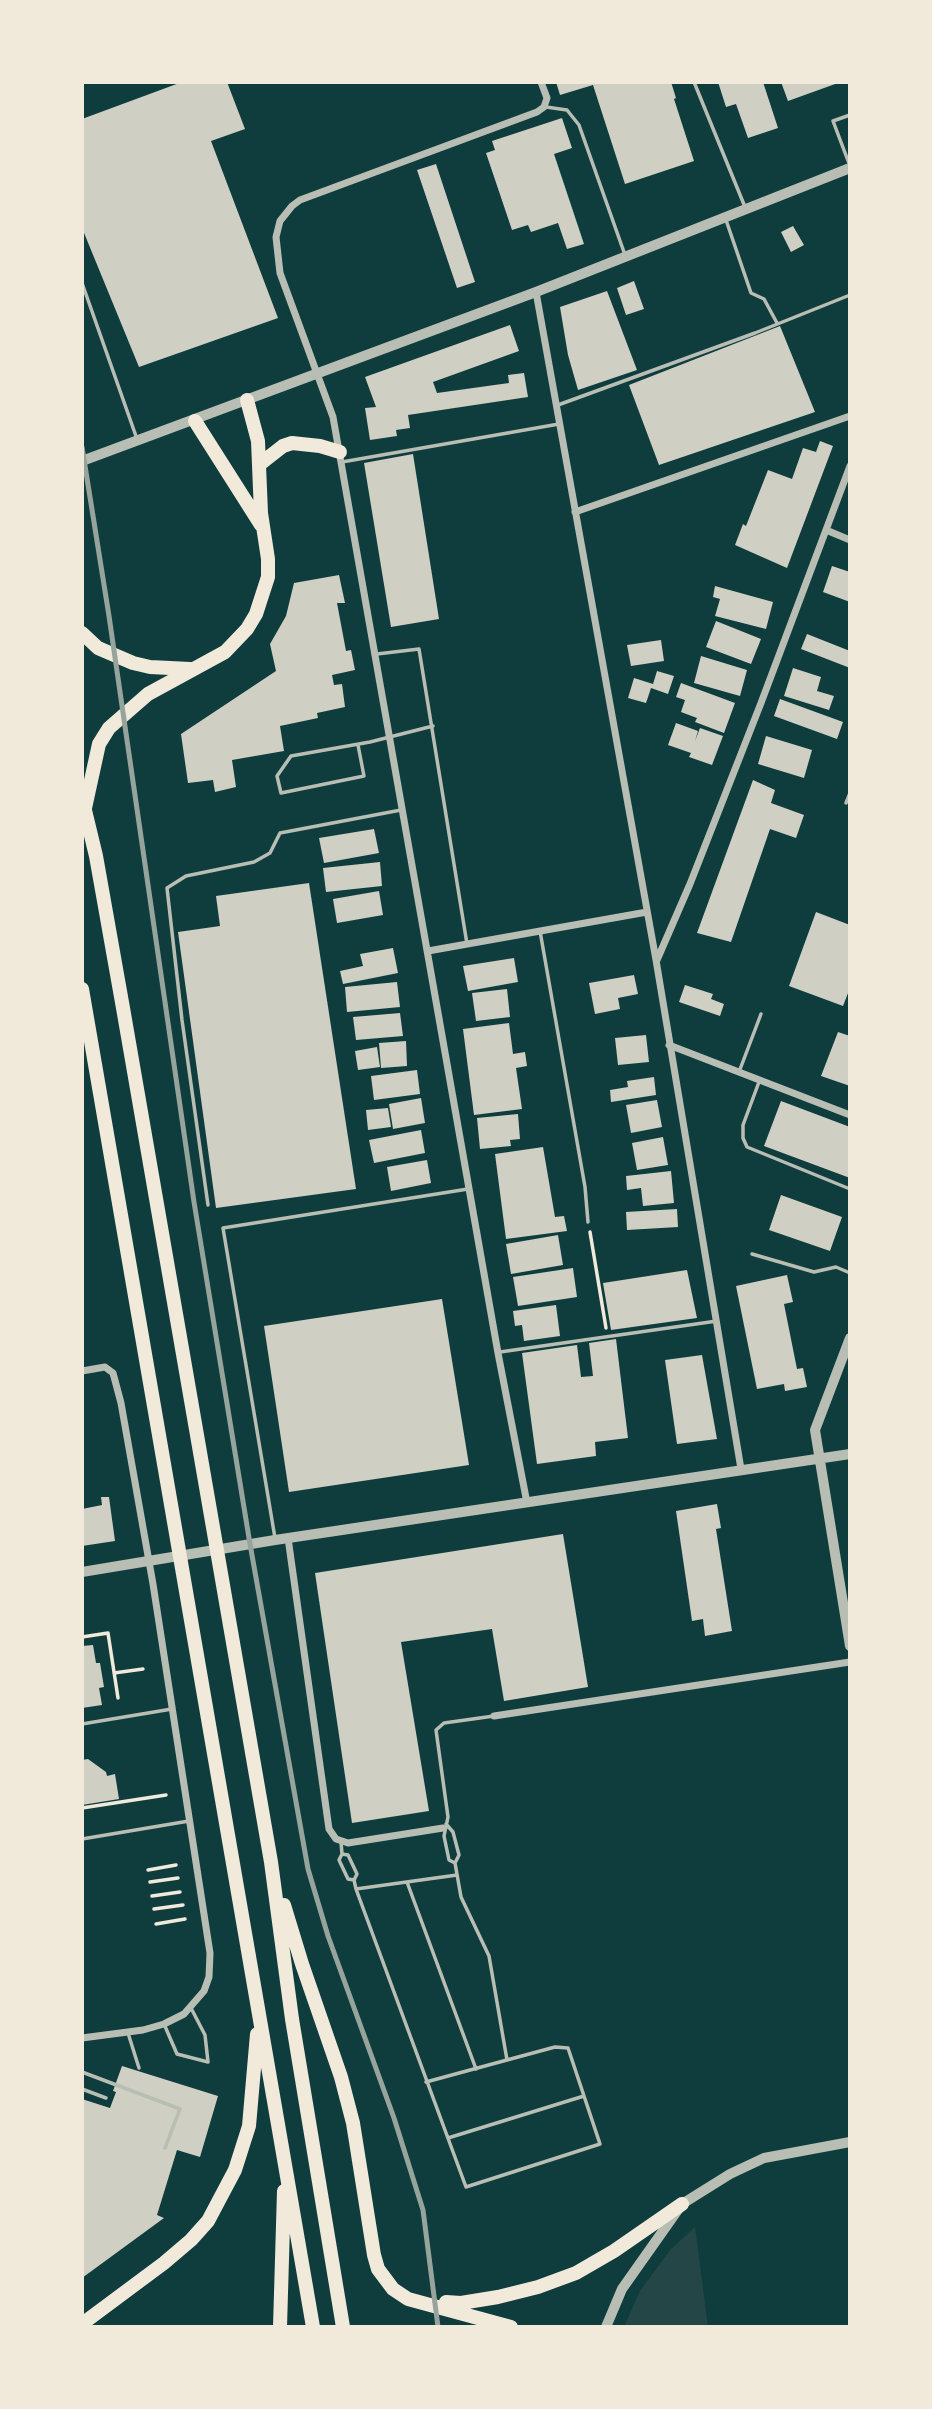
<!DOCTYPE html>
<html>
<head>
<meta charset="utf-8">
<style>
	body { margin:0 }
	#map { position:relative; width:932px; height:2409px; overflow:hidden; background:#0f3d3e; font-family:"Asap Condensed",sans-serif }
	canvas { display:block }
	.frame { position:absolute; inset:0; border:84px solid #f1e9da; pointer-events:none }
</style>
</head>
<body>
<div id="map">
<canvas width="932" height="2409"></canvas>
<div class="frame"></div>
</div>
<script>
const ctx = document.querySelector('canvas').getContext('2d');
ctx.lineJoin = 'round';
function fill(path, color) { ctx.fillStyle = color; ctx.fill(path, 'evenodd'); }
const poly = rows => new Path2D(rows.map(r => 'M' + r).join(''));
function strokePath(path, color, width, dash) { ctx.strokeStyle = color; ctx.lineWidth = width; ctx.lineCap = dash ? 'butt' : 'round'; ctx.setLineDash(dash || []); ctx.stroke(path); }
fill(poly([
	[695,2227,708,2327,624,2327,640,2291,670,2250]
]), '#244646');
fill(poly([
	[182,82,227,82,245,129,211,141,278,318,139,367,82,228,82,119],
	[556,82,671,82,676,98,674,99,694,161,625,184,593,85,560,95],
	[718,82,763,82,778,128,748,138,736,104,726,107],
	[781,82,838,82,838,83,788,101],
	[562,118,572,148,554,154,584,244,567,249,558,223,531,232,528,225,512,230,486,153,495,150,492,141],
	[436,164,475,282,457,288,417,170],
	[793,226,804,245,791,252,781,232],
	[634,281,644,309,626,315,617,288],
	[607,291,637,370,578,390,568,355,560,307],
	[510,325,519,351,433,382,437,393,509,383,508,375,524,373,528,397,408,415,410,428,396,430,397,436,370,440,365,408,376,407,365,377],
	[780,326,815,412,659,465,629,385],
	[820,441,833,446,787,568,735,545,743,524,746,526,768,470,792,479,803,448,816,452],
	[413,454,439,619,391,627,364,463],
	[832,566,850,572,850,602,823,592],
	[339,575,345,603,337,603,346,651,351,650,355,670,332,675,334,685,342,684,345,707,317,713,318,718,280,726,284,751,232,760,236,787,215,792,213,780,188,783,181,734,276,671,270,644,286,616,294,583],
	[715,586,773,602,766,629,715,616,720,599,713,597],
	[716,621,761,639,751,664,706,647],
	[807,634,850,651,850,668,801,649],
	[661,640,664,661,631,666,627,645],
	[701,656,747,670,740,696,694,683],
	[793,668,821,677,817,691,834,696,829,710,784,696],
	[657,671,674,676,668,694,651,688,646,703,628,698,634,678,653,684],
	[681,683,735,703,724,733,695,722,697,718,681,712,685,700,676,697],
	[780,699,843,722,837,739,774,716],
	[676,723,698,731,695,741,700,728,723,736,712,765,689,757,691,753,668,745],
	[766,736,812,750,804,778,758,764],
	[753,780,775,790,771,803,804,815,796,838,770,829,731,942,697,933],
	[374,829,379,853,324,863,319,838],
	[380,862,382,886,326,892,323,868],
	[309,883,356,1189,216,1208,178,932,220,926,216,896],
	[379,891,383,915,337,923,333,899],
	[816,912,850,925,850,988,843,1006,789,986],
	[393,948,398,973,343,984,340,971,363,966,360,954],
	[514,958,518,982,468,991,463,966],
	[634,975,638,994,618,998,620,1009,595,1014,589,983],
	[397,982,400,1007,347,1012,345,987],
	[685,985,713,994,711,999,724,1004,720,1016,679,1002],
	[507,989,510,1017,476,1021,472,993],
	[400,1013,403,1036,356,1040,353,1017],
	[509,1023,513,1054,525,1052,527,1066,516,1068,522,1109,474,1115,463,1029],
	[838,1032,850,1036,850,1086,821,1076],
	[646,1035,649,1062,618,1065,615,1038],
	[406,1041,407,1066,381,1068,379,1043],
	[377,1047,380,1067,358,1070,355,1051],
	[417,1070,420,1094,374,1100,371,1076],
	[654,1077,656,1095,611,1102,610,1090,628,1087,627,1081],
	[421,1098,425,1123,393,1129,389,1104],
	[657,1100,662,1127,631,1133,626,1105],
	[781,1101,850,1127,850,1178,764,1146],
	[388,1108,391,1127,368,1130,366,1110],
	[518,1114,520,1139,510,1140,511,1146,480,1149,477,1118],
	[421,1130,425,1153,374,1163,369,1140],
	[663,1137,668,1165,637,1170,632,1143],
	[543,1147,555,1217,564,1216,567,1231,506,1239,495,1154],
	[427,1160,431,1183,391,1191,387,1167],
	[671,1171,674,1203,643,1206,641,1188,627,1190,626,1176],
	[781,1195,842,1217,830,1251,769,1230],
	[677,1209,678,1227,627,1230,626,1212],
	[558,1235,563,1265,511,1274,506,1244],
	[573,1268,577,1297,518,1306,513,1277],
	[687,1270,697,1318,611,1330,603,1283],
	[787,1275,793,1302,784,1304,797,1369,803,1368,807,1387,785,1391,784,1384,757,1389,736,1286],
	[442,1299,469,1465,289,1492,264,1326],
	[556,1305,560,1336,524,1341,522,1325,515,1326,513,1311],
	[616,1339,628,1438,595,1442,596,1456,537,1464,522,1353,577,1345,581,1377,593,1376,589,1343],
	[702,1355,717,1439,677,1444,665,1360],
	[101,1497,109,1497,115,1541,82,1546,82,1509,102,1505],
	[717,1504,721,1528,716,1529,732,1631,705,1636,703,1619,692,1621,676,1511],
	[563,1534,588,1687,504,1701,492,1629,401,1642,429,1811,352,1823,315,1573],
	[93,1645,96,1663,100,1663,104,1687,99,1688,102,1705,82,1708,82,1646],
	[88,1759,106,1772,107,1776,115,1774,119,1799,82,1805,82,1760],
	[122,2066,218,2096,200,2157,177,2150,157,2215,164,2218,82,2278,82,2099,110,2108,116,2092,113,2091]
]), '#cfcfc3');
strokePath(poly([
	[590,1232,606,1328],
	[82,1637,108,1633,118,1698],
	[114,1673,143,1669],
	[82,1808,166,1795],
	[148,1870,176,1865],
	[150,1882,178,1878],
	[152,1896,180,1892],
	[154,1909,183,1905],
	[156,1924,185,1919]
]), '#f1e9da', 3.5);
strokePath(poly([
	[694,82,745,207],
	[546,107,567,110,579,125,625,255],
	[850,115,833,121,850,166],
	[726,220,751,293,764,299,777,323],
	[82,283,137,439],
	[558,405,755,333,850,295],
	[342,462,559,424],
	[377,654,419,649,467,944],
	[358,745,364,776,281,793,277,776,291,756,370,742,433,726],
	[846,803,850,793],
	[540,931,585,1187,588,1222],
	[739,1072,761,1014],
	[759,1082,743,1125,743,1138,747,1147,850,1189],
	[208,1205,182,1020,167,888,186,876,254,862,270,853,280,833,401,810],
	[752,1254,814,1272,836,1267,850,1273],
	[500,1352,717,1321],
	[275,1538,223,1228,468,1189],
	[82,1724,172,1709],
	[82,1839,189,1821],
	[341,1842,342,1854,339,1860,348,1879,354,1880],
	[342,1854,348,1855,357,1874,354,1880,356,1889,466,2187,600,2144,568,2048,555,2047,507,2060,489,1956,461,1897,455,1863,459,1855,453,1832,446,1824],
	[455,1863,449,1860,444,1836,448,1817,436,1730,444,1723,494,1716],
	[407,1882,476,2069],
	[356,1889,457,1875],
	[164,2024,177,2054,208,2062,205,2035,191,2008],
	[128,2033,139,2068],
	[82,2072,180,2109,165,2148],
	[426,2082,507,2060],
	[82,2089,106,2098],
	[448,2138,584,2096]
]), '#b8beb3', 3.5);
strokePath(poly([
	[536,292,656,960,741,1469],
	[575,512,850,416],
	[826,530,850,540],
	[428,951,647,912],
	[657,960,690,884,761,703,850,466],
	[669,1045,850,1115],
	[82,1371,105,1367,113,1373,121,1403,153,1584,210,1953,209,1977,204,1991,184,2014,164,2024,143,2030,82,2038],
	[527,1503,498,1353,333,417,280,273,276,237,280,221,292,206,300,200,537,112,544,107,547,98,541,82],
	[288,1538,329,1829,336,1839,348,1843,443,1828],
	[494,1716,850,1662]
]), '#b8beb3', 7);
strokePath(poly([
	[82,461,536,292,850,168],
	[850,1338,815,1430,850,1646],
	[82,1572,275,1540,850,1454],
	[606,2327,622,2289,682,2204,730,2174,764,2158,850,2142]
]), '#b8beb3', 10);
strokePath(poly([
	[195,421,261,525],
	[260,464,283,446,292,443,320,446,340,452],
	[82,633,98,648,133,663,150,667,190,669],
	[82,798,96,856,123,1008,271,1862,292,2019,343,2327],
	[85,808,99,744,109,728,148,694,225,652,247,629,256,614,268,577,268,559,261,513,258,441,247,400],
	[82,989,313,2327],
	[284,1905,302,1964,341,2077,353,2123,374,2255,378,2269,393,2289,408,2299,511,2327],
	[446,2302,461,2303,498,2297,538,2287,576,2273,614,2251,682,2204],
	[82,2324,164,2263,191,2240,208,2221,235,2170,249,2126,257,2034],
	[280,2327,284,2191]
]), '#f1e9da', 14);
strokePath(poly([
	[82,447,109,616,194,1202,250,1544,308,1869,328,1936,394,2118,423,2210,438,2327]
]), '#97a49c', 5);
</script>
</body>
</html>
